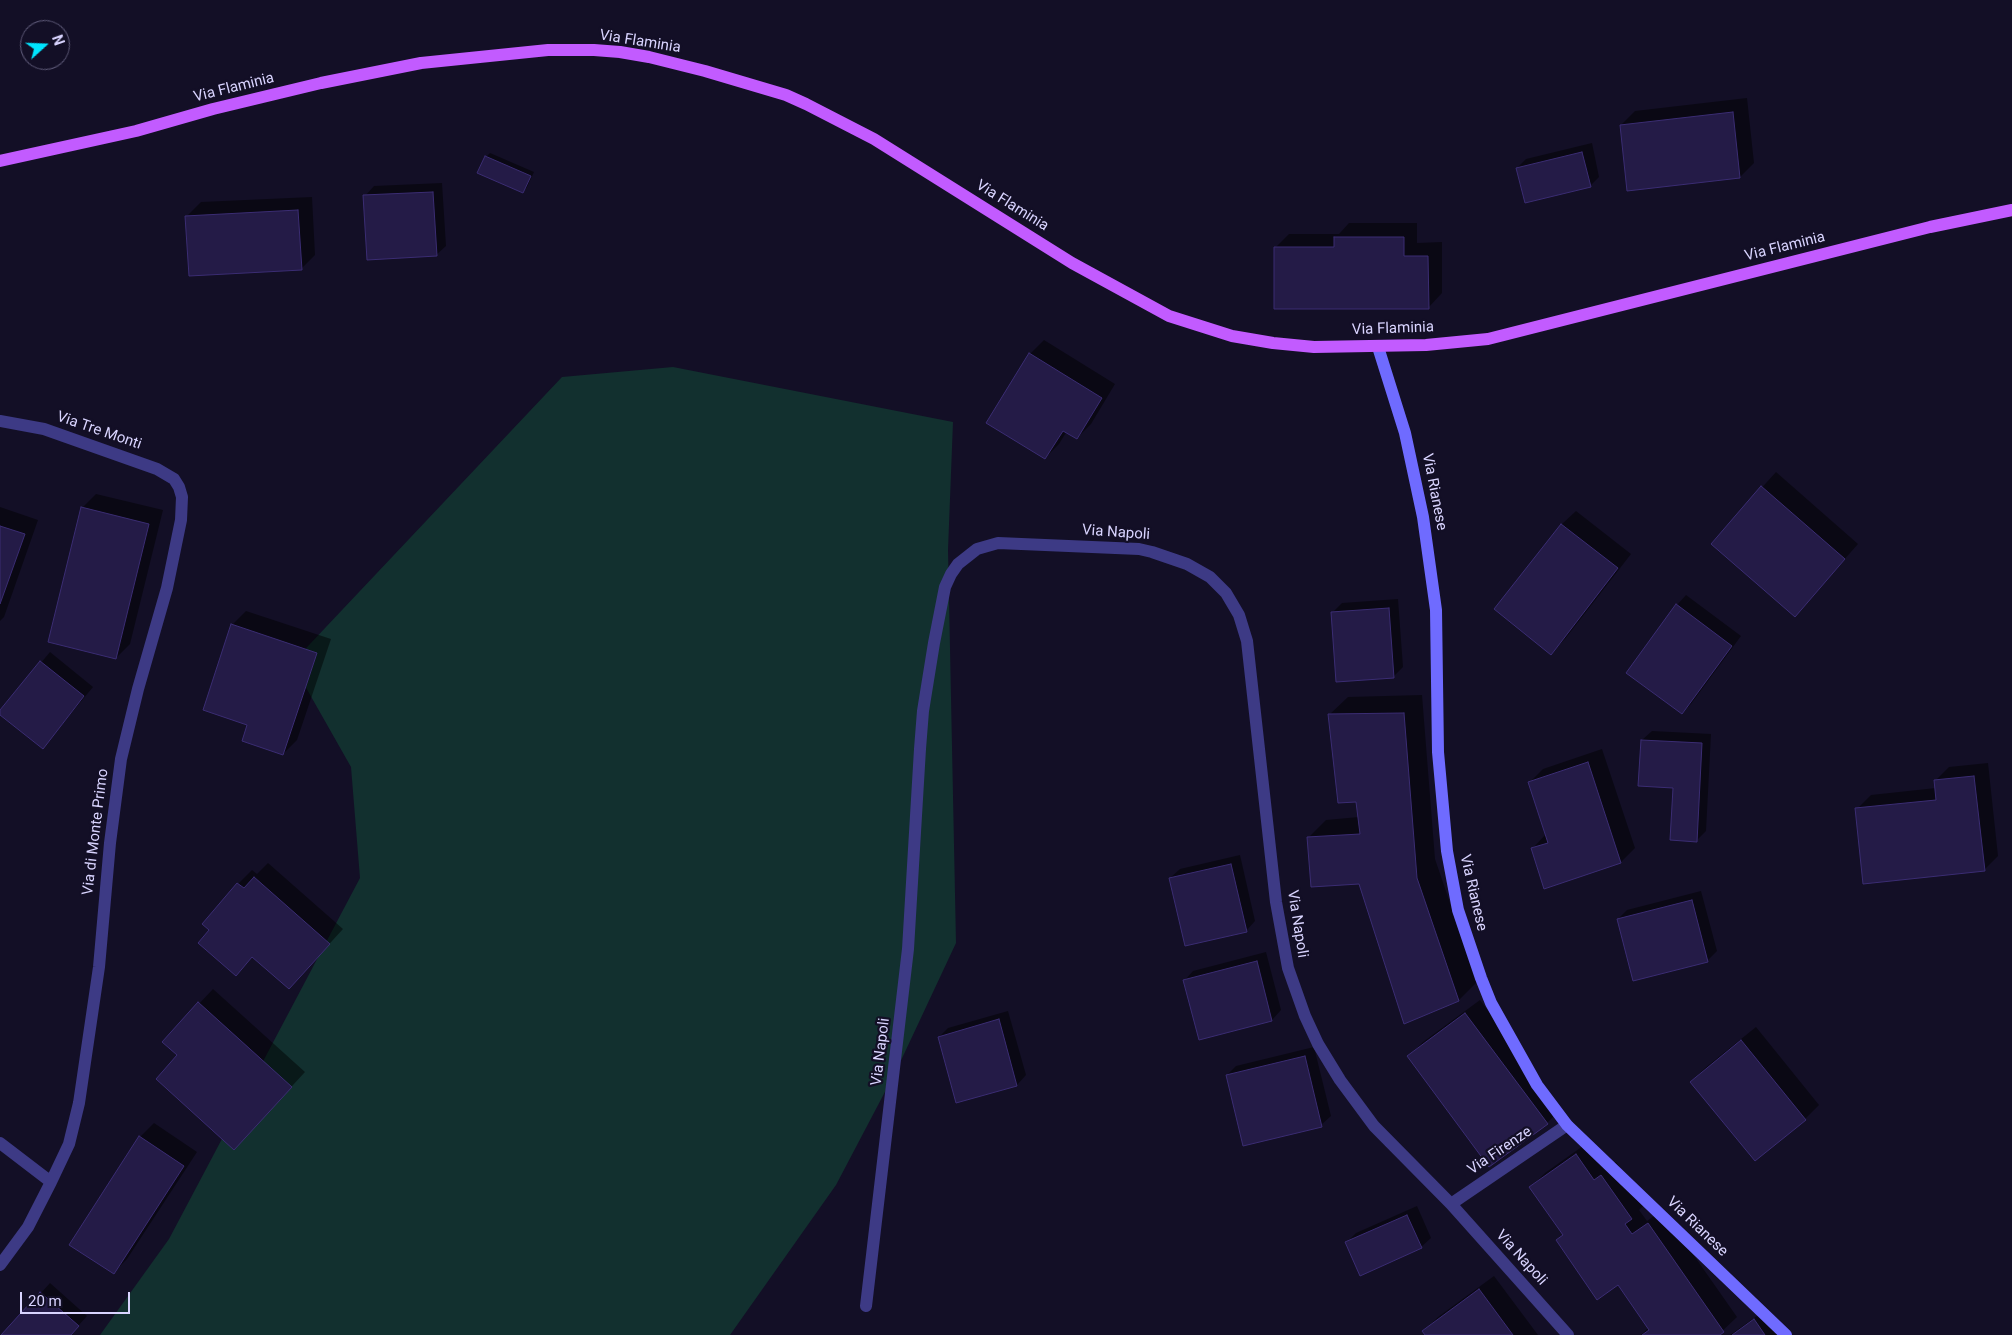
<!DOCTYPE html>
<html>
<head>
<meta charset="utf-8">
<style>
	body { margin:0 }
	#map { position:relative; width:2012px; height:1335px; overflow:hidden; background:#130f26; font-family:Roboto,sans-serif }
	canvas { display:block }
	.north { position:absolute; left:20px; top:20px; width:50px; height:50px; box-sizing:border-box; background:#130f26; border:1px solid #625e7d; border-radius:50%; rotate:70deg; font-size:14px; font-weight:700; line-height:20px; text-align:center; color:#d9d4ff }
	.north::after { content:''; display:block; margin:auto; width:18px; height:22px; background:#00e5ff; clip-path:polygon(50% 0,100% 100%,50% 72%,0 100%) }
	.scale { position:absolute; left:20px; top:1292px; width:110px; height:22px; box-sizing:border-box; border:2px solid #d9d4ff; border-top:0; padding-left:6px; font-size:15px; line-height:18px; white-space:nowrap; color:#d9d4ff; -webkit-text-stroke:4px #130f26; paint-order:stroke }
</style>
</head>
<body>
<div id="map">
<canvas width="2012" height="1335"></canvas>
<div class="north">N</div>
<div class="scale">20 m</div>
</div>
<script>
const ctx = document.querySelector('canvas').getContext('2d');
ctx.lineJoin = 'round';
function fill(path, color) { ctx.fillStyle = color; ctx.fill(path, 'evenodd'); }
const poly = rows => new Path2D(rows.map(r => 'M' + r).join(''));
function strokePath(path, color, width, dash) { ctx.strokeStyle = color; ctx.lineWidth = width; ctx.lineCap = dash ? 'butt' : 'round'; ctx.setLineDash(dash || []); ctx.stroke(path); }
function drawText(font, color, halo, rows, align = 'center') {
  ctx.font = font + ' Roboto,sans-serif'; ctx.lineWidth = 4.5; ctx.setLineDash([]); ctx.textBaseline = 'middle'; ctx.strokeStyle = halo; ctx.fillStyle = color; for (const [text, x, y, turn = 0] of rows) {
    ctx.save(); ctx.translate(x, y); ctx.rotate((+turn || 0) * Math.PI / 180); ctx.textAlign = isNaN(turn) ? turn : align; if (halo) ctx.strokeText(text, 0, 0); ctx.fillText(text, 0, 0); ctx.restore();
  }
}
fill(poly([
	[673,367,953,422,948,550,956,943,897,1069,836,1185,730,1335,100,1335,169,1239,360,878,351,767,292,663,562,377]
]), '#12302f');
fill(poly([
	[1747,98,1754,163,1740,177,1621,125,1635,111],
	[1592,143,1599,177,1590,186,1517,168,1526,159],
	[490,153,534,172,527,187,523,192,486,157],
	[442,183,446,246,436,255,365,196,374,186],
	[312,197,315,255,301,269,187,216,201,202],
	[1349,223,1417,223,1417,243,1442,242,1442,293,1428,308,1275,248,1289,234,1339,234],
	[1044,340,1115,384,1091,424,1077,438,1067,431,1059,444,1045,458,988,422,1030,354],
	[1776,472,1858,544,1795,615,1712,543],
	[96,494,163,510,130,644,116,658,82,508],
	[0,507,38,520,4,617,0,621],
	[1576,511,1631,554,1565,639,1551,653,1496,609,1562,524],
	[1686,595,1741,636,1691,704,1682,713,1677,605],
	[1398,599,1403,667,1394,676,1332,613,1342,603],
	[246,611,331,639,297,740,283,754,249,724,232,625],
	[50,652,93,687,43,747,0,712],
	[1422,695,1435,859,1477,982,1459,1000,1360,883,1308,838,1326,820,1359,817,1357,801,1329,715,1348,697],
	[1652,731,1711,734,1706,831,1697,840,1674,787,1642,740],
	[1602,749,1635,848,1621,862,1532,849,1546,834,1529,783,1543,769],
	[1988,763,1998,856,1984,870,1857,809,1871,795,1936,788,1935,781,1949,767],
	[1240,855,1255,921,1246,931,1170,878,1180,869],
	[268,863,343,929,289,988,253,956,236,974,211,930,238,884,252,870,257,874],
	[1701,891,1717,951,1707,961,1618,919,1627,910],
	[1266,952,1281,1010,1272,1020,1200,1038,1184,981,1193,971],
	[213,989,305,1072,234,1149,179,1055,164,1041],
	[1480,1000,1561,1109,1547,1123,1409,1056,1423,1042],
	[1008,1011,1026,1075,1017,1085,957,1101,939,1037,948,1028],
	[1756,1027,1819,1105,1805,1119,1755,1160,1691,1082,1705,1068],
	[1314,1047,1331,1116,1321,1125,1227,1075,1236,1066],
	[154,1123,197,1152,127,1259,113,1273,140,1137],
	[1590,1141,1608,1167,1616,1162,1645,1204,1639,1210,1647,1221,1662,1210,1737,1317,1718,1335,1641,1335,1649,1327,1618,1283,1558,1240,1564,1234,1531,1187,1545,1173],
	[1417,1206,1431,1238,1421,1247,1346,1243,1356,1233],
	[1494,1276,1538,1335,1427,1335,1424,1331,1438,1317],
	[50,1283,87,1316,70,1335,3,1335],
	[1764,1311,1780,1335,1730,1335]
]), '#0007');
const building = poly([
	[1733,112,1740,178,1627,191,1620,125,1733,112],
	[1582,152,1591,187,1525,203,1516,168,1582,152],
	[485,156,531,176,523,193,477,173,485,156],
	[433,192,437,256,367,260,363,195,433,192],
	[298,210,302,270,189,276,185,216,298,210],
	[1334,237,1404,237,1404,256,1428,256,1429,309,1274,309,1274,247,1334,247,1334,237],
	[1029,353,1102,398,1077,439,1063,431,1045,459,986,423,1029,353],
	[1761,486,1845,559,1795,617,1711,544,1761,486],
	[81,507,149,524,116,659,48,642,81,507],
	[1561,524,1618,568,1551,655,1494,609,1561,524],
	[0,526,25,534,0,604,0,526],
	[1676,604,1732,646,1682,714,1626,673,1676,604],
	[1389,608,1394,678,1336,682,1331,612,1389,608],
	[231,624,317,653,283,755,242,741,247,725,203,710,231,624],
	[40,661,84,696,43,749,0,715,0,710,40,661],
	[1404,713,1417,878,1459,1001,1404,1024,1359,884,1311,887,1307,837,1360,834,1356,802,1338,803,1328,714,1404,713],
	[1641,740,1702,743,1697,842,1670,840,1673,788,1638,786,1641,740],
	[1588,762,1621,863,1544,889,1531,848,1548,843,1528,782,1588,762],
	[1974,776,1985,871,1863,884,1855,808,1936,800,1934,780,1974,776],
	[1231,864,1247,932,1185,946,1169,878,1231,864],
	[254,877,330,944,289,989,252,957,236,976,198,943,209,930,202,924,237,883,244,888,254,877],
	[1692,900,1708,962,1633,981,1617,919,1692,900],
	[1257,961,1272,1021,1199,1040,1183,980,1257,961],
	[198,1002,292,1087,234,1150,156,1079,177,1055,162,1042,198,1002],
	[1465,1013,1548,1124,1489,1167,1407,1056,1465,1013],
	[999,1019,1017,1086,956,1103,938,1037,999,1019],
	[1741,1040,1806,1120,1755,1161,1690,1082,1741,1040],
	[1305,1056,1322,1127,1243,1146,1226,1075,1305,1056],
	[139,1136,184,1166,114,1274,69,1245,139,1136],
	[1576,1154,1594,1180,1601,1175,1632,1219,1625,1224,1632,1234,1648,1223,1724,1332,1720,1335,1642,1335,1649,1330,1618,1285,1597,1300,1556,1240,1563,1235,1529,1187,1576,1154],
	[1407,1215,1422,1248,1360,1276,1345,1242,1407,1215],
	[1479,1289,1513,1335,1425,1335,1422,1331,1479,1289],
	[40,1292,79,1326,71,1335,1,1335,40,1292],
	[1754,1319,1765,1335,1732,1335,1754,1319]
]);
fill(building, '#241b47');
strokePath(building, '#3b2d73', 1);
strokePath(poly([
	[0,421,44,429,157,469,174,479,179,487,182,497,181,520,167,588,138,689,121,759,110,843,99,967,79,1103,69,1144,51,1182],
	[0,1143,51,1182,28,1227,0,1265],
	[1451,1204,1567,1125],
	[866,1306,908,949,920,749,923,711,934,643,945,587,951,574,958,564,977,549,998,543,1139,549,1152,552,1187,564,1210,577,1226,593,1239,615,1247,641,1276,902,1288,968,1305,1016,1318,1044,1340,1080,1374,1126,1451,1204,1568,1335]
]), '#3d3a85', 12);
strokePath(poly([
	[1378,347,1405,433,1423,517,1436,610,1438,752,1447,851,1458,910,1481,978,1491,1003,1523,1060,1537,1085,1567,1125,1786,1335]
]), '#6f6bff', 12);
strokePath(poly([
	[0,161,136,131,213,109,321,83,421,63,548,50,594,50,620,52,649,57,705,71,786,95,806,104,874,139,1072,263,1169,316,1232,336,1273,343,1314,347,1426,345,1488,339,1930,227,2012,210]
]), '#c25bff', 12);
drawText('15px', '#d9d4ff', '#130f26', [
	["Via Flaminia",640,42,9],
	["Via Flaminia",234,88,-14],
	["Via Flaminia",1012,206,32],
	["Via Flaminia",1785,247,-14],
	["Via Flaminia",1393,329,-2],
	["Via Tre Monti",99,431,19],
	["Via Rianese",1434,492,79],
	["Via Napoli",1116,533,4],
	["Via di Monte Primo",96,832,-83],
	["Via Rianese",1473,893,77],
	["Via Napoli",1297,924,81],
	["Via Napoli",881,1052,-83],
	["Via Firenze",1500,1151,-34],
	["Via Rianese",1697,1227,44],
	["Via Napoli",1521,1258,48]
]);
</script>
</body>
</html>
